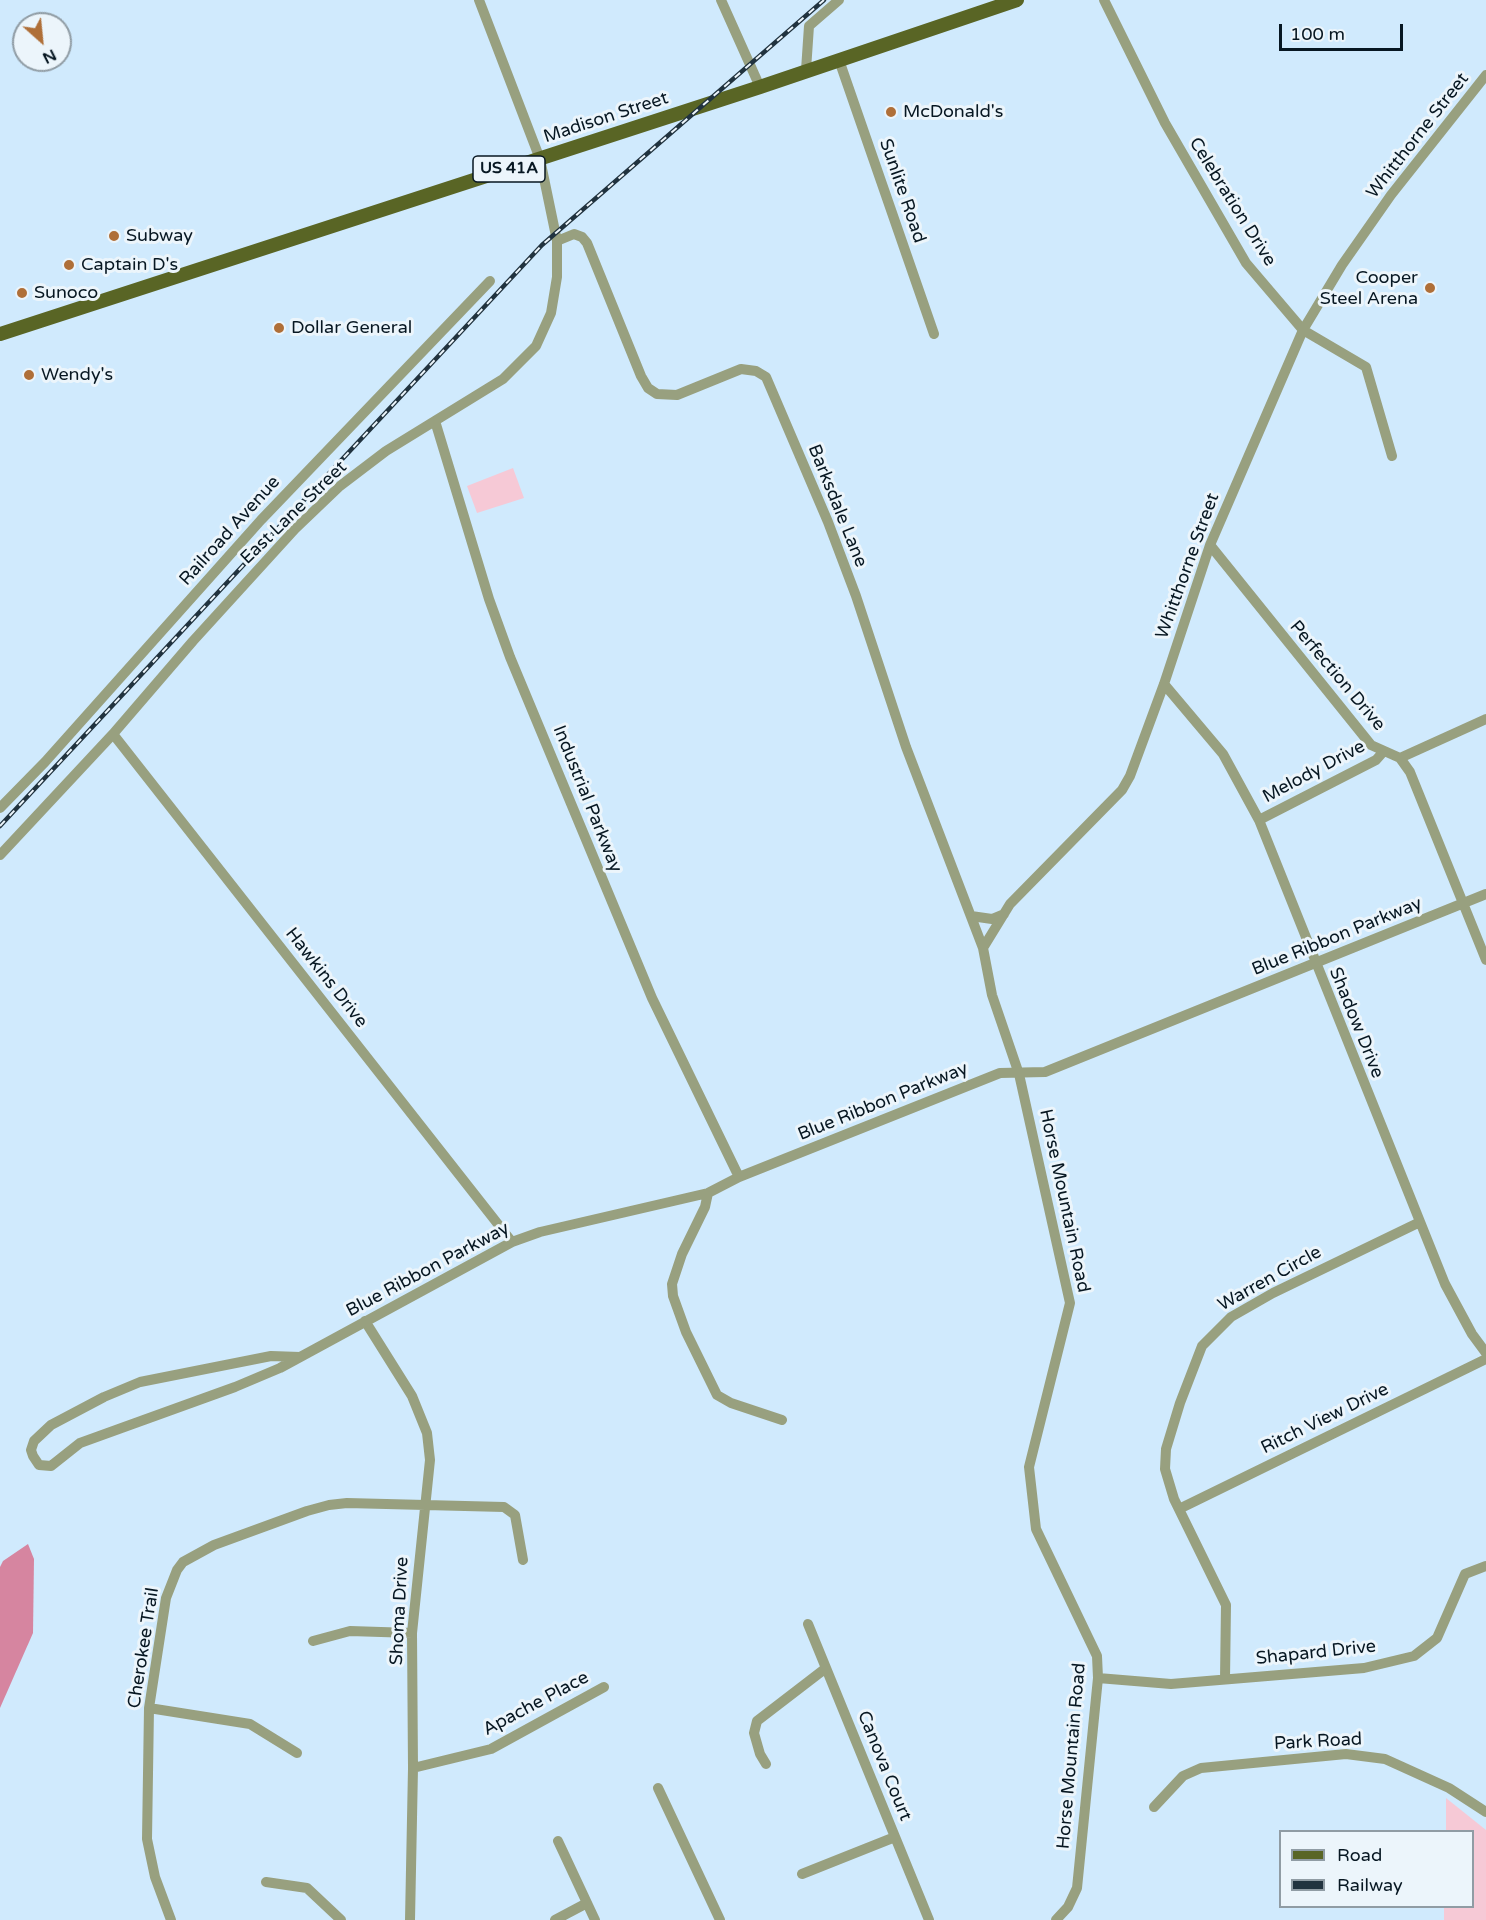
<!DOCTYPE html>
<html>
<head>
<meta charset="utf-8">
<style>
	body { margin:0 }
	#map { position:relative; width:1486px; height:1920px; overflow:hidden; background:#d0eafd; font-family:"Varela Round",sans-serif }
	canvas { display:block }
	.legend { position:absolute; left:1279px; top:1830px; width:195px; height:78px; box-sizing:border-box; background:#ecf5fb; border:2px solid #909ca4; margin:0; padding:8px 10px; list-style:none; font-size:18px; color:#071722 }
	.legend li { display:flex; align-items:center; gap:12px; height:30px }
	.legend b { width:30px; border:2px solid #909ca4 }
	.north { position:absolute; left:12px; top:12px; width:60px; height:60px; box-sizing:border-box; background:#ecf5fb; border:2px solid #909ca4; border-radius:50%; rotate:153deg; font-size:16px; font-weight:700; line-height:24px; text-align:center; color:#071722 }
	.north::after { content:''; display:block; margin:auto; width:21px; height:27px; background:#af6f38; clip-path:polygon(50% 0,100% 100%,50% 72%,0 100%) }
	.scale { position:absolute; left:1279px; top:24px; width:124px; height:27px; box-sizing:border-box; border:3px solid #071722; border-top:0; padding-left:8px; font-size:18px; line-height:21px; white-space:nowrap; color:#071722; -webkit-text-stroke:4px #ecf5fb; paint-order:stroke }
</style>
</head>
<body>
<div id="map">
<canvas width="1486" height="1920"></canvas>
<ul class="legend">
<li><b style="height:8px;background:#596525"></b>Road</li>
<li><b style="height:8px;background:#21333f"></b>Railway</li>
</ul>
<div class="north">N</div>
<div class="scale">100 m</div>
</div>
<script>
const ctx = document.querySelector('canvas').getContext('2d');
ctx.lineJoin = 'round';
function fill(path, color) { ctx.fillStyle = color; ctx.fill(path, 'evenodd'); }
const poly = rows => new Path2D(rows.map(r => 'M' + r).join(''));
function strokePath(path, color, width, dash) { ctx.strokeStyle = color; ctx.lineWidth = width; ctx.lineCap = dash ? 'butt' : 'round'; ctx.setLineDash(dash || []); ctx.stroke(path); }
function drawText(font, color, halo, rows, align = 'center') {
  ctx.font = font + ' "Varela Round",sans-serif'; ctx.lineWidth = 6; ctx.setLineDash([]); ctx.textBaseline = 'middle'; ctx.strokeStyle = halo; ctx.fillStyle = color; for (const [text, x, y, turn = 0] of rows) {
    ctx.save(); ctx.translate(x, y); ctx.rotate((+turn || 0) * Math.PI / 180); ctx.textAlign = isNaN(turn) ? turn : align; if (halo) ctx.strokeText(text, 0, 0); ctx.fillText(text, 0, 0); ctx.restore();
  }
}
fill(poly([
	[513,468,524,498,477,513,467,486],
	[1446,1798,1486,1830,1486,1920,1444,1920,1444,1907,1472,1906,1472,1832,1446,1831]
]), '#f6c9d6');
fill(poly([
	[28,1544,34,1559,33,1633,0,1708,0,1567,3,1561]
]), '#d685a0');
strokePath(poly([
	[721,0,760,87],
	[1104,0,1165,123,1246,263,1303,330,1366,367,1392,456],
	[839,60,934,334],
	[806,70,809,26,839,0],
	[557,241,574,234,582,237,587,243,641,376,648,388,657,394,677,395,741,369,756,371,766,377,828,522,856,596,906,747,983,948],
	[435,421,489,599,510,657,652,998,739,1177],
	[1210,545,1371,745,1400,758,1410,772,1486,960],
	[1164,684,1223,754,1259,820,1445,1284,1472,1334,1486,1353],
	[113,734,512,1242],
	[1400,758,1486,719],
	[0,808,45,762,261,520,490,281],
	[1259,820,1376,760,1384,751],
	[0,855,113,734,193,641,295,529,340,486,386,451,503,379,536,346,551,313,557,277,557,241,540,159,479,0],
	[971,916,992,919,1004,914],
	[708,1193,705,1207,682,1254,672,1284,673,1296,686,1332,717,1395,731,1403,782,1420],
	[365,1321,412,1396,427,1433,430,1460,412,1633,413,1768,410,1920],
	[300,1357,271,1356,140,1382,104,1397,51,1425,34,1441,31,1450,33,1456,39,1465,51,1466,80,1443,235,1387,280,1368,512,1242,540,1232,708,1193,739,1177,1000,1073,1045,1072,1486,894],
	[1179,1509,1486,1359],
	[808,1624,929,1920],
	[313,1641,350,1631,412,1633],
	[1098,1678,1171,1684,1364,1668,1414,1656,1437,1638,1465,1574,1486,1566],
	[1225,1679,1226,1605,1174,1499,1165,1469,1166,1449,1180,1403,1202,1346,1231,1317,1273,1293,1420,1222],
	[149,1708,250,1724,297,1753],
	[766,1764,760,1754,754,1733,757,1721,826,1668],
	[413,1768,491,1749,604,1687],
	[658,1788,720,1920],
	[1154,1807,1183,1776,1201,1768,1346,1754,1385,1759,1449,1788,1486,1812],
	[558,1841,595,1920],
	[802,1874,895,1837],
	[266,1882,307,1888,341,1920],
	[171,1920,155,1877,147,1839,149,1708,166,1598,177,1570,183,1562,214,1545,307,1511,329,1505,347,1503,504,1507,515,1515,523,1560],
	[555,1920,587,1903],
	[1056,1920,1068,1907,1077,1888,1098,1678,1097,1656,1036,1529,1029,1467,1070,1303,1019,1074,992,995,983,948,1010,904,1122,790,1130,776,1164,684,1210,545,1303,330,1342,265,1391,195,1486,75]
]), '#98a07f', 10);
strokePath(poly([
	[0,334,760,87,1017,0]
]), '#596525', 14);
const rail = poly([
	[0,826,542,245,824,0]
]);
strokePath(rail, '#21333f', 4.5);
strokePath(rail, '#ecf5fb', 2, [7]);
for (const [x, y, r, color] of [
	[891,112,6,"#af6f38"],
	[114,236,6,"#af6f38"],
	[69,265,6,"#af6f38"],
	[1430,288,6,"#af6f38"],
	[22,293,6,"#af6f38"],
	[279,328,6,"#af6f38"],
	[29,375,6,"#af6f38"]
]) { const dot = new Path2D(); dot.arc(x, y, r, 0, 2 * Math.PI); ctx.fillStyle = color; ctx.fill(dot); strokePath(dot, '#ecf5fb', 2); }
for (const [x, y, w] of [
	[509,169,72]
]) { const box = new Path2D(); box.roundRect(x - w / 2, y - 13, w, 26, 4.5); ctx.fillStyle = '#ecf5fb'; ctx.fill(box); strokePath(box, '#071722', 1.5); }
drawText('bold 16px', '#071722', null, [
	["US 41A",509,169]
]);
drawText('18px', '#071722', '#ecf5fb', [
	["McDonald's",903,112],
	["Subway",126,236],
	["Captain D's",81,265],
	["Cooper",1418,278,"right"],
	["Steel Arena",1418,299,"right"],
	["Sunoco",34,293],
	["Dollar General",291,328],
	["Wendy's",41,375]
], 'left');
drawText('18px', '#071722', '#ecf5fb', [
	["Madison Street",606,118,-18],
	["Whitthorne Street",1418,136,-52],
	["Sunlite Road",902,191,71],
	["Celebration Drive",1232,202,58],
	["Barksdale Lane",837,506,68],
	["East Lane Street",294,513,-44],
	["Railroad Avenue",230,531,-48],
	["Whitthorne Street",1188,566,-70],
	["Perfection Drive",1337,676,50],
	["Melody Drive",1314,772,-28],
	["Industrial Parkway",587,799,68],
	["Blue Ribbon Parkway",1337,937,-22],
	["Hawkins Drive",326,978,52],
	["Shadow Drive",1356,1023,68],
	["Blue Ribbon Parkway",883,1102,-22],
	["Horse Mountain Road",1064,1201,78],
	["Blue Ribbon Parkway",428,1270,-28],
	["Warren Circle",1270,1279,-29],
	["Ritch View Drive",1325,1419,-26],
	["Shoma Drive",400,1611,-87],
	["Cherokee Trail",144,1648,-81],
	["Shapard Drive",1316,1653,-6],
	["Apache Place",536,1704,-28],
	["Park Road",1318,1742,-3],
	["Horse Mountain Road",1072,1756,-85],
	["Canova Court",884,1766,68]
]);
</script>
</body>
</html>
